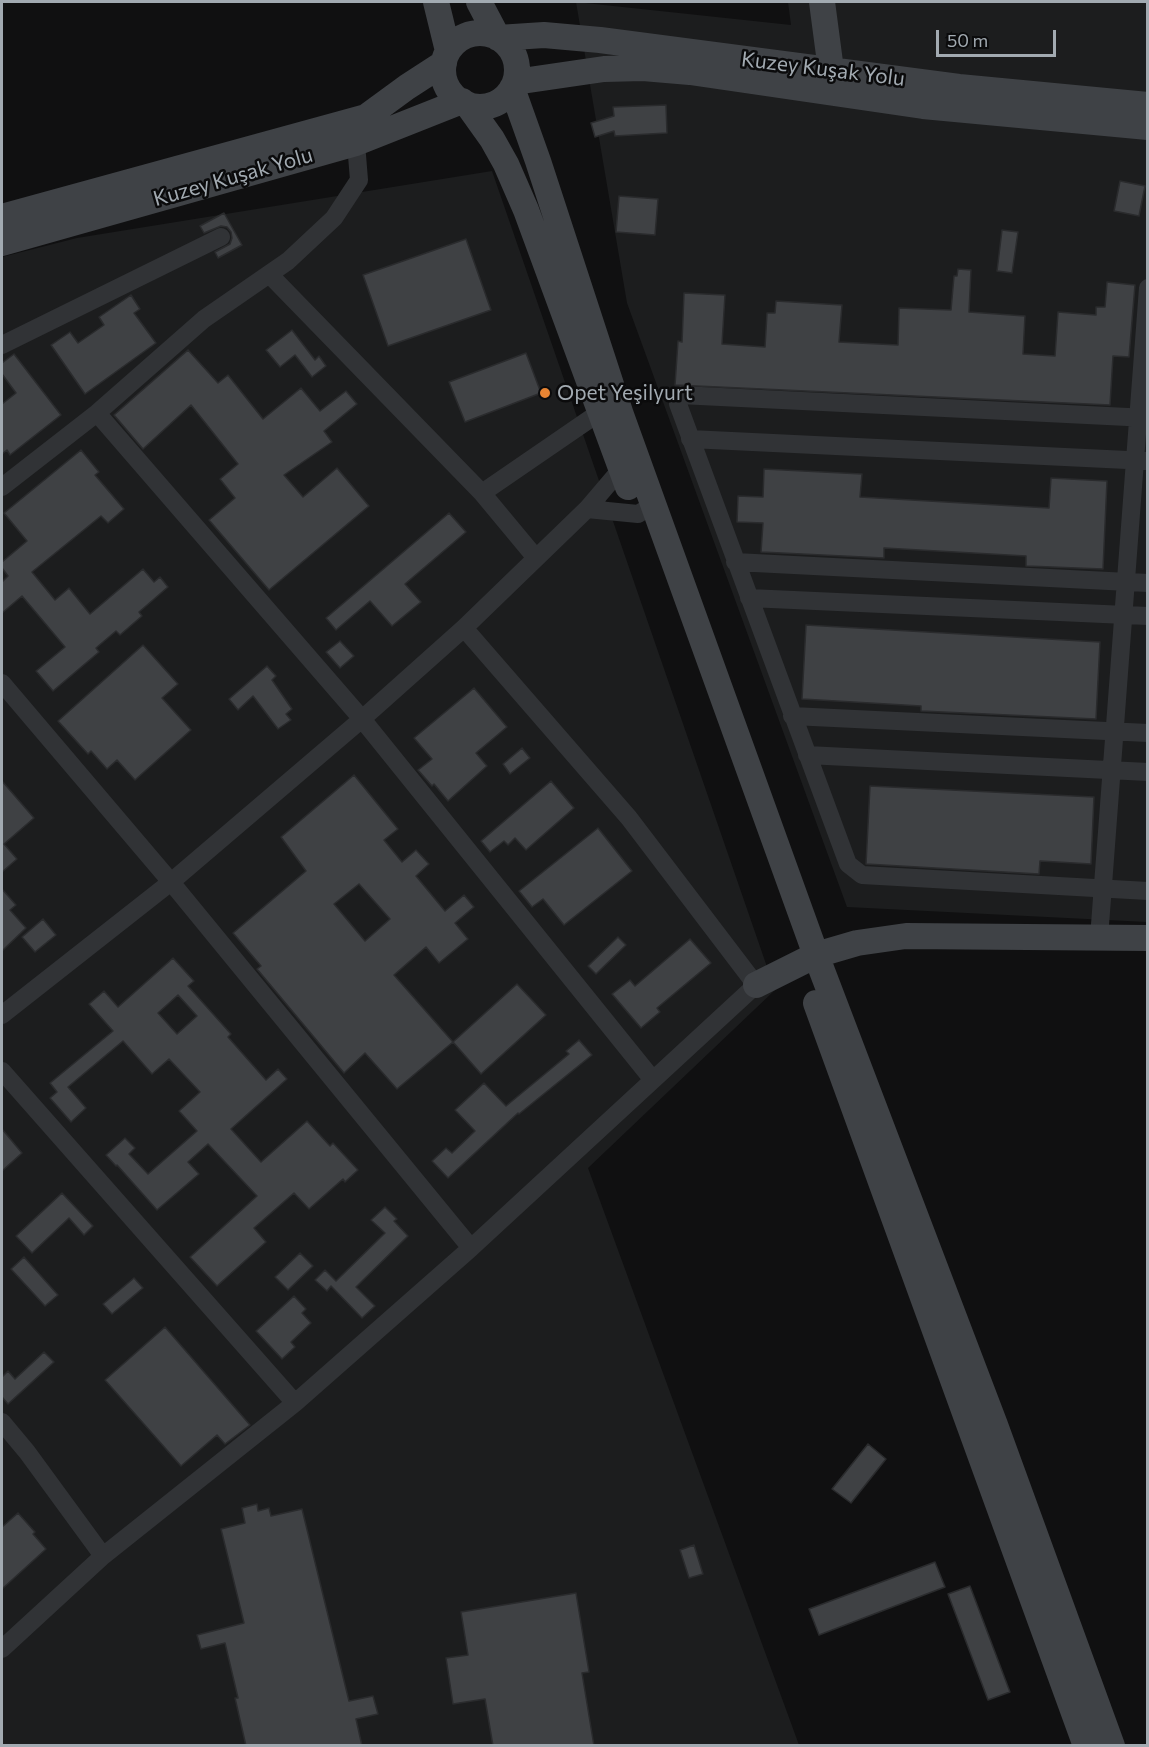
<!DOCTYPE html>
<html>
<head>
<meta charset="utf-8">
<style>
	body { margin:0 }
	#map { position:relative; width:1149px; height:1747px; overflow:hidden; background:#101011; font-family:Commissioner,sans-serif }
	canvas { display:block }
	.frame { position:absolute; inset:0; border:3px solid #a2aab1; pointer-events:none }
	.scale { position:absolute; left:936px; top:30px; width:120px; height:27px; box-sizing:border-box; border:3px solid #a2aab1; border-top:0; padding-left:8px; font-size:18px; line-height:21px; white-space:nowrap; color:#a2aab1; -webkit-text-stroke:4px #0b0b0c; paint-order:stroke }
</style>
</head>
<body>
<div id="map">
<canvas width="1149" height="1747"></canvas>
<div class="frame"></div>
<div class="scale">50 m</div>
</div>
<script>
const ctx = document.querySelector('canvas').getContext('2d');
ctx.lineJoin = 'round';
function fill(path, color) { ctx.fillStyle = color; ctx.fill(path, 'evenodd'); }
const poly = rows => new Path2D(rows.map(r => 'M' + r).join(''));
function strokePath(path, color, width, dash) { ctx.strokeStyle = color; ctx.lineWidth = width; ctx.lineCap = dash ? 'butt' : 'round'; ctx.setLineDash(dash || []); ctx.stroke(path); }
function drawText(font, color, halo, rows, align = 'center') {
  ctx.font = font + ' Commissioner,sans-serif'; ctx.lineWidth = 5; ctx.setLineDash([]); ctx.textBaseline = 'middle'; ctx.strokeStyle = halo; ctx.fillStyle = color; for (const [text, x, y, turn = 0] of rows) {
    ctx.save(); ctx.translate(x, y); ctx.rotate((+turn || 0) * Math.PI / 180); ctx.textAlign = isNaN(turn) ? turn : align; if (halo) ctx.strokeText(text, 0, 0); ctx.fillText(text, 0, 0); ctx.restore();
  }
}
fill(poly([
	[576,2,791,25,788,2,1147,2,1147,922,847,907,627,303],
	[492,171,775,990,588,1168,799,1745,2,1746,2,257,77,238]
]), '#1c1d1e');
const building = poly([
	[666,105,667,133,615,136,614,131,595,137,591,123,614,116,613,107,666,105],
	[1120,181,1145,186,1139,216,1114,211,1120,181],
	[619,196,658,199,655,235,616,232,619,196],
	[224,213,242,245,218,258,215,252,230,244,232,238,231,232,227,227,221,226,204,233,200,226,224,213],
	[1002,230,1018,232,1012,273,997,271,1002,230],
	[466,239,491,310,388,346,363,275,466,239],
	[958,269,971,270,969,312,1025,316,1023,354,1055,356,1058,312,1096,315,1096,307,1105,307,1107,282,1135,285,1129,357,1113,356,1110,405,675,385,678,341,682,342,684,293,725,295,722,344,765,347,767,313,775,313,776,301,842,305,839,342,898,345,899,308,951,310,954,276,957,276,958,269],
	[131,295,140,309,134,313,156,343,85,394,51,345,70,332,78,343,104,325,99,317,131,295],
	[292,330,315,360,319,356,326,366,312,377,295,355,280,367,266,350,292,330],
	[188,350,218,383,228,375,263,419,301,388,320,411,346,391,357,404,324,431,332,442,284,475,303,497,337,468,369,506,269,590,209,520,235,498,220,479,238,464,191,405,143,449,114,415,188,350],
	[526,353,541,393,465,422,449,382,526,353],
	[14,354,61,415,10,455,7,450,2,454,2,404,16,393,2,374,2,363,14,354],
	[81,450,99,472,95,475,124,509,108,523,101,516,32,572,55,600,69,588,90,614,143,569,154,582,160,577,168,587,139,612,142,616,120,635,116,631,96,648,99,652,53,691,36,671,65,647,22,596,2,613,2,582,8,576,2,568,2,562,27,541,4,513,81,450],
	[764,469,862,474,860,497,1049,508,1051,478,1107,481,1103,569,1026,566,1026,556,884,548,884,558,761,552,763,523,737,522,738,496,763,497,764,469],
	[449,513,466,532,405,584,421,602,392,626,370,601,336,630,326,618,449,513],
	[806,625,1100,642,1096,719,921,711,921,706,802,699,806,625],
	[340,641,354,656,340,668,326,652,340,641],
	[143,645,178,684,162,698,191,730,135,780,117,760,107,769,91,751,88,754,58,721,143,645],
	[267,666,276,676,272,680,292,709,286,714,291,720,278,729,253,696,238,710,229,699,267,666],
	[474,688,507,727,476,753,487,766,448,801,434,784,432,786,418,770,432,759,414,738,474,688],
	[522,748,530,758,510,774,503,764,522,748],
	[354,775,398,829,384,840,402,862,416,850,429,864,416,876,445,911,464,895,474,907,455,923,468,939,439,963,426,947,394,975,453,1042,397,1089,365,1053,344,1073,257,969,261,966,233,933,306,871,281,837,354,775],
	[359,884,390,919,365,941,334,904,359,884],
	[2,781,34,818,4,844,17,859,2,872,2,781],
	[551,781,574,808,526,850,515,838,508,845,504,841,490,852,481,841,551,781],
	[870,786,1094,797,1091,864,1040,861,1039,874,866,864,870,786],
	[598,828,632,871,564,925,543,899,532,907,519,891,598,828],
	[2,889,16,905,10,910,26,928,2,951,2,889],
	[43,919,56,935,35,952,22,937,43,919],
	[618,937,626,945,596,974,588,966,618,937],
	[690,939,711,963,657,1008,660,1012,641,1028,612,994,630,980,635,986,690,939],
	[173,958,194,981,188,986,231,1034,228,1037,266,1080,278,1069,287,1079,231,1129,261,1162,307,1121,330,1146,333,1143,358,1170,345,1182,343,1179,309,1209,294,1193,254,1228,266,1242,217,1286,190,1257,257,1196,208,1144,188,1162,199,1174,157,1210,117,1165,116,1166,106,1155,125,1138,135,1148,129,1154,148,1174,197,1131,179,1111,200,1092,169,1059,152,1074,123,1041,68,1087,86,1108,71,1122,50,1098,57,1092,50,1083,113,1031,89,1004,104,991,118,1007,173,958],
	[178,995,197,1016,177,1034,158,1013,178,995],
	[517,984,546,1015,481,1074,453,1042,517,984],
	[579,1040,592,1055,519,1114,518,1113,448,1178,432,1161,446,1148,452,1153,475,1131,455,1110,484,1083,506,1106,569,1054,566,1051,579,1040],
	[2,1129,22,1153,2,1171,2,1129],
	[62,1193,93,1226,84,1235,69,1218,32,1253,16,1236,62,1193],
	[385,1207,397,1219,394,1221,408,1236,356,1287,375,1306,362,1318,331,1286,327,1291,315,1280,325,1270,336,1281,385,1233,371,1220,385,1207],
	[300,1253,313,1266,288,1290,275,1277,300,1253],
	[24,1257,58,1295,45,1306,11,1269,24,1257],
	[134,1278,143,1288,112,1314,103,1304,134,1278],
	[294,1296,306,1309,302,1313,311,1323,291,1342,295,1347,282,1359,256,1331,294,1296],
	[165,1327,250,1425,225,1444,217,1435,181,1466,105,1380,165,1327],
	[44,1352,54,1362,8,1404,2,1397,2,1377,8,1371,15,1379,44,1352],
	[868,1444,886,1459,851,1503,832,1489,868,1444],
	[257,1504,258,1511,269,1508,271,1516,302,1509,349,1701,373,1696,378,1714,356,1719,362,1746,246,1746,235,1698,238,1698,225,1643,201,1649,197,1635,244,1623,221,1529,245,1523,242,1508,257,1504],
	[18,1513,35,1532,33,1534,46,1549,2,1589,2,1527,18,1513],
	[694,1545,703,1574,689,1578,680,1550,694,1545],
	[935,1562,945,1587,819,1635,809,1609,935,1562],
	[970,1586,1010,1692,988,1700,948,1594,970,1586],
	[576,1593,589,1672,582,1673,594,1746,493,1746,485,1699,453,1704,446,1658,468,1655,461,1612,576,1593]
]);
fill(building, '#3f4144');
strokePath(building, '#2a2b2d', 1.5);
strokePath(poly([
	[269,274,482,493,536,558],
	[2,345,221,237],
	[97,413,362,719,653,1080],
	[1148,418,680,395,678,404,848,864,862,875,1148,891],
	[690,439,1148,461],
	[627,462,587,509,638,514,653,505],
	[2,487,97,413,204,319,288,261,334,218,359,180,356,143],
	[482,493,600,412],
	[735,562,1148,583],
	[749,598,1148,616],
	[2,683,171,882,471,1248],
	[792,716,1148,733],
	[807,755,1148,772],
	[1099,938,1148,288],
	[2,1015,171,882,362,719,464,628,587,509],
	[2,1071,295,1403],
	[2,1422,27,1452,103,1556],
	[2,1649,103,1556,295,1403,471,1248,756,985,629,818,464,628]
]), '#313336', 18);
strokePath(poly([
	[436,2,448,51],
	[479,2,498,38,544,35,600,40,959,87,1148,105],
	[822,2,831,70],
	'443 70a37 37 0 1 1 74 0a37 37 0 1 1-74 0Z',
	[515,82,604,69,643,68,690,72,923,106,1148,127],
	[512,88,538,161,621,415,816,955,995,1425,1112,1746],
	[467,104,492,139,506,164,526,210,628,487],
	[2,217,366,117,407,87,444,63],
	[2,243,356,143,462,101],
	[756,985,816,955,857,943,906,936,1148,938],
	[816,1003,1086,1746]
]), '#3f4246', 26);
for (const [x, y, r, color] of [
	[545,393,6,"#e78433"]
]) { const dot = new Path2D(); dot.arc(x, y, r, 0, 2 * Math.PI); ctx.fillStyle = color; ctx.fill(dot); strokePath(dot, '#0b0b0c', 2); }
drawText('21px', '#a2aab1', '#0b0b0c', [
	["Kuzey Kuşak Yolu",823,69,7],
	["Kuzey Kuşak Yolu",233,177,-16]
]);
drawText('21px', '#a2aab1', '#0b0b0c', [
	["Opet Yeşilyurt",557,393]
], 'left');
</script>
</body>
</html>
